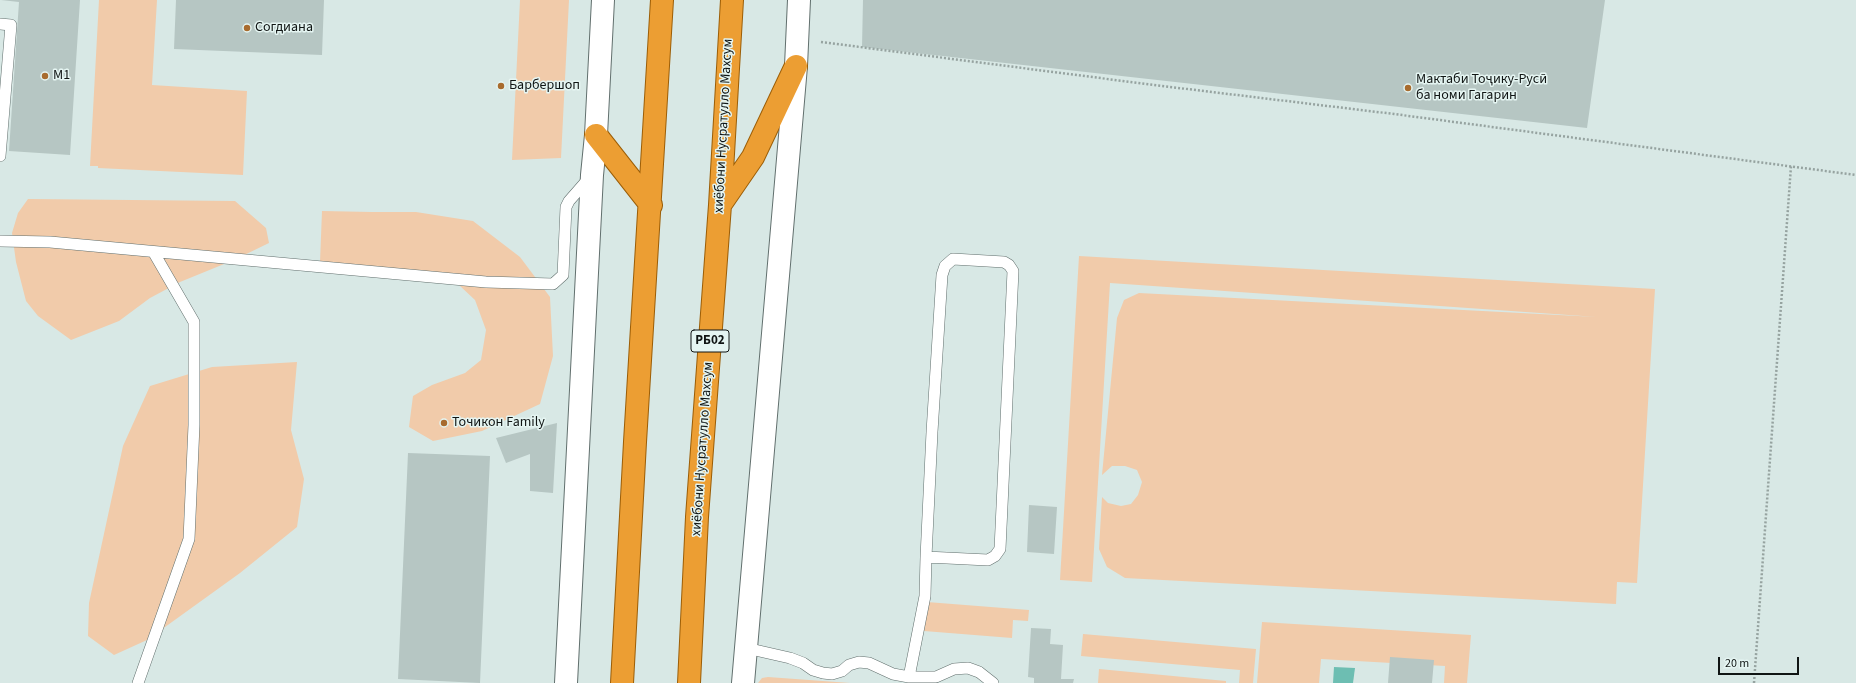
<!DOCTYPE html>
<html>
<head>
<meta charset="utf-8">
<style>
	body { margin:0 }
	#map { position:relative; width:1856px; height:683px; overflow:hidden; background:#d8e8e5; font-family:"Source Sans 3",sans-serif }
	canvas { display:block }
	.scale { position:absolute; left:1718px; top:657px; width:81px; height:18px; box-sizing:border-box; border:2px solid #101514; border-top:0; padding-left:5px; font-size:12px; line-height:14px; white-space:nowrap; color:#101514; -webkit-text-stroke:3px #e5f5f2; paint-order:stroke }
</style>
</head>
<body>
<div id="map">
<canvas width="1856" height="683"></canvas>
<div class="scale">20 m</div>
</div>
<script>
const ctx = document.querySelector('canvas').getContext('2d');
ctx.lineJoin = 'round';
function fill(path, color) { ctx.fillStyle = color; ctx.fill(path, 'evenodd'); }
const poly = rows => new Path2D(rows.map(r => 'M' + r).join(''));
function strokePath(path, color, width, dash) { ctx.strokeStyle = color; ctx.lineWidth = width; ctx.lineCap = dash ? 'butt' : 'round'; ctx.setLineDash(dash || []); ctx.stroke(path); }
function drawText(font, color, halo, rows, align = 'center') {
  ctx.font = font + ' "Source Sans 3",sans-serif'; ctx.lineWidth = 3; ctx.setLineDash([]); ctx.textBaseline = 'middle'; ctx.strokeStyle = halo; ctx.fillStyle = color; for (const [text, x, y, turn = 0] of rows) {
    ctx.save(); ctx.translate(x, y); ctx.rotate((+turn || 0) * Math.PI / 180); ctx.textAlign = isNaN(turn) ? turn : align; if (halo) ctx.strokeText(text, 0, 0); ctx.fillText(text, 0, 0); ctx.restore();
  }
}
fill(poly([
	[99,0,157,0,152,85,247,91,243,175,98,168,98,166,90,166],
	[520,0,569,0,561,158,512,160],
	[28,199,235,201,266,228,269,243,234,260,180,282,150,298,119,321,71,340,38,316,26,301,16,262,12,233,18,213],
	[322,211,372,212,416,212,473,221,520,257,550,297,553,356,540,404,482,431,433,441,409,427,413,396,432,385,465,373,481,360,486,330,475,300,459,285,320,262],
	[1079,256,1655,289,1637,583,1617,582,1616,604,1125,578,1107,567,1099,549,1102,497,1108,503,1121,506,1131,504,1138,495,1142,482,1137,470,1125,466,1112,466,1102,475,1117,318,1124,300,1139,293,1597,317,1110,283,1092,582,1060,580],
	[297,362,291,430,304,479,297,527,240,573,147,640,114,655,88,636,89,603,123,446,150,386,212,367],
	[927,602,1029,610,1028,621,1013,620,1012,638,924,631],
	[1262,622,1471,635,1467,683,1444,683,1445,666,1321,659,1319,683,1257,683],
	[1083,634,1256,649,1253,683,1239,683,1240,670,1081,656],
	[1099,669,1226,681,1226,683,1098,683],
	[768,677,850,683,758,683,762,678]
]), '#f1cbaa');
fill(poly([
	[1334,667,1355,668,1353,683,1333,683]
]), '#6dbeb2');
fill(poly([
	[1,0,80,0,70,155,9,151,19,2],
	[176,0,324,0,322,55,174,49],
	[863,0,1605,0,1587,128,862,47],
	[557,423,553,493,530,491,530,454,506,463,496,438],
	[408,453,490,456,480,683,398,679],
	[1029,505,1057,507,1054,554,1027,552],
	[1031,628,1051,629,1050,644,1063,645,1061,679,1074,679,1073,683,1034,683,1034,678,1028,677],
	[1390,657,1434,660,1432,683,1388,683]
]), '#b6c6c3');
const service = poly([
	[0,24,11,25,0,156],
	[0,241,50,242,486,282,553,284,563,275,566,207,569,201,590,177],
	[746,648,790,658,803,663,813,670,823,673,832,674,842,671,849,665,859,662,869,663,893,674,909,677,936,677,954,669,968,668,979,672,993,683],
	[909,677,925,596,926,557,932,432,942,275,945,266,953,259,1004,262,1009,265,1013,271,1000,549,995,556,988,560,926,557],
	[138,683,189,539,194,425,194,322,154,253]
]);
const tertiary = poly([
	[566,683,592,175,596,135,603,0],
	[743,683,796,66,799,0]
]);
const trunk = poly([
	[596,135,651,205],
	[720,205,753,157,796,66],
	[622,683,635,442,662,0],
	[689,683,697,517,720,205,732,0]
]);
strokePath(service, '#616f6d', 12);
strokePath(tertiary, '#616f6d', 24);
strokePath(trunk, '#9c5e07', 24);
strokePath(poly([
	[821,42,1154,85,1394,114,1856,175],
	[1754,683,1791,166]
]), '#96a3a0', 2.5, [2, 2]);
strokePath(service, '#fff', 11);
strokePath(tertiary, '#fff', 22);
strokePath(trunk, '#ec9e33', 22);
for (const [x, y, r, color] of [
	[247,28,4,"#a86b2e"],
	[45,76,4,"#a86b2e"],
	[501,86,4,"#a86b2e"],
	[1408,88,4,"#a86b2e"],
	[444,423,4,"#a86b2e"]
]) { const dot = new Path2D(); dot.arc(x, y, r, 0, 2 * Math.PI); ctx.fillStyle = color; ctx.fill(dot); strokePath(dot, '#e5f5f2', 1.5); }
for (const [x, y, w] of [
	[710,341,38]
]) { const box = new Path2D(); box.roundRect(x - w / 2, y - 11, w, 22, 3); ctx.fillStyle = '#e5f5f2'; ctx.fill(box); strokePath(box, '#101514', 1); }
drawText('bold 13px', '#101514', null, [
	["РБ02",710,341]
]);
drawText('14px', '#101514', '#e5f5f2', [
	["Согдиана",255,28],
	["М1",53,76],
	["Мактаби Тоҷику-Русӣ",1416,80],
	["ба номи Гагарин",1416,96],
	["Барбершоп",509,86],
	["Точикон Family",452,423]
], 'left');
drawText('14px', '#101514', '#e5f5f2', [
	["хиёбони Нусратулло Махсум",724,126,-87],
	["хиёбони Нусратулло Махсум",703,449,-86]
]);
</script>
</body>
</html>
